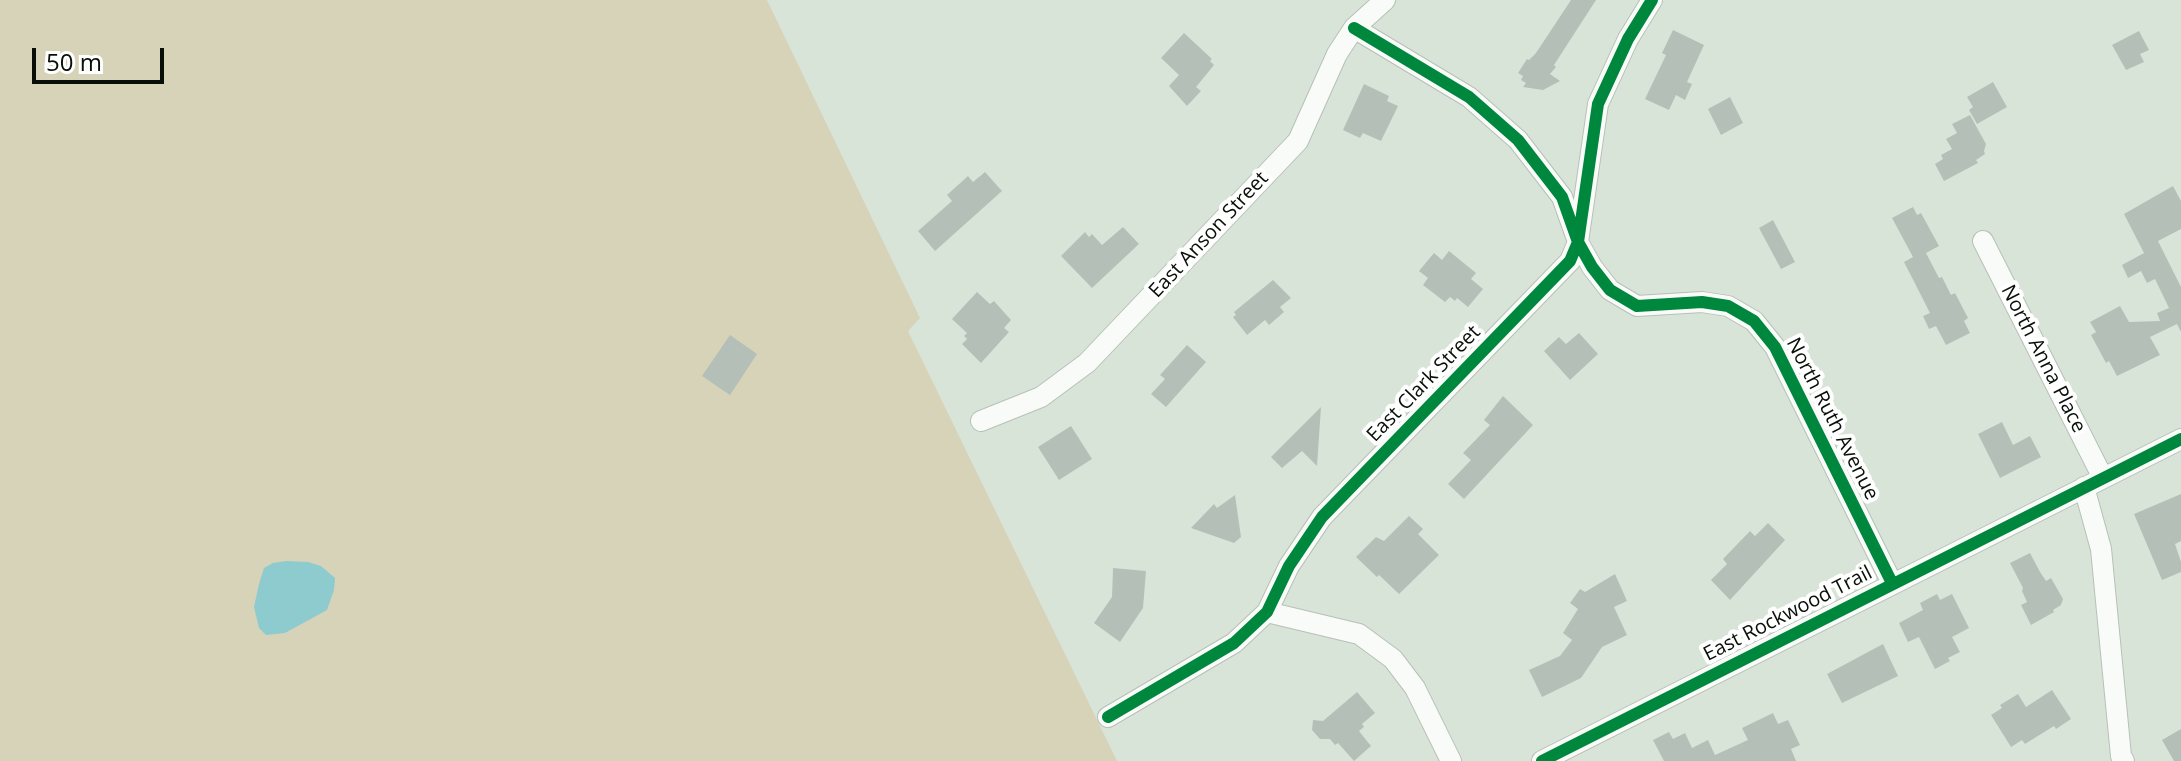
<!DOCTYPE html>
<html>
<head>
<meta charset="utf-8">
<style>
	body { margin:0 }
	#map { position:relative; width:2181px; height:761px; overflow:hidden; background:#d9e4d9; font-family:"Open Sans",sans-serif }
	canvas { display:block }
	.scale { position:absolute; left:32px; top:48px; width:132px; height:36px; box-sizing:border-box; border:4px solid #080f08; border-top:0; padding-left:10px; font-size:24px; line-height:28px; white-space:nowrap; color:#080f08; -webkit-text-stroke:6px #fff; paint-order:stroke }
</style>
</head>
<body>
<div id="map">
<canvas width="2181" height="761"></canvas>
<div class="scale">50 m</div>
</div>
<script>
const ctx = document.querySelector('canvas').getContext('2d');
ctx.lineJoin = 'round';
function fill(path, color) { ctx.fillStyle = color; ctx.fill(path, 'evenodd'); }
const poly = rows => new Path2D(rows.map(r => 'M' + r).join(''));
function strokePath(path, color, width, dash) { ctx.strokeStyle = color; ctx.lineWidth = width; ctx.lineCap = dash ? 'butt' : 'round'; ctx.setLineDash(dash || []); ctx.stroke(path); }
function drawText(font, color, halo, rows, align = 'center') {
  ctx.font = font + ' "Open Sans",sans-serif'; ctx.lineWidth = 8; ctx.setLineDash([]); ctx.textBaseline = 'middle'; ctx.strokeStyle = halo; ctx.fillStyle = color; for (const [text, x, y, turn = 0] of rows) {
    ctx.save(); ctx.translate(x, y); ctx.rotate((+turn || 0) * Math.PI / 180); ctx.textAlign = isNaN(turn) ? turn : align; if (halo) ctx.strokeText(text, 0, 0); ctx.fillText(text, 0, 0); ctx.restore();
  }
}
fill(poly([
	[0,0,767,0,920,318,908,331,1117,761,0,761]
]), '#d7d3b9');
fill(poly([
	[286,561,308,562,321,566,335,578,334,590,327,610,285,633,266,635,259,628,254,607,259,584,264,568,273,563]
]), '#8dcbce');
fill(poly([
	[1571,0,1596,0,1554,65,1556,67,1550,74,1560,81,1543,90,1523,87,1526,83,1521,80,1523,76,1518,73,1527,59,1529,60,1536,53],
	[1673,30,1704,45,1687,82,1692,84,1685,100,1676,95,1669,110,1645,99,1666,55,1662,53],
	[2139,31,2149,50,2140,54,2144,62,2126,70,2112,45],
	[1184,33,1212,59,1210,61,1214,65,1196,87,1201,91,1187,106,1169,86,1179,75,1161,58],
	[1993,82,2007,107,1977,124,1969,110,1973,107,1967,97],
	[1364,84,1389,96,1387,101,1398,106,1381,141,1363,133,1360,138,1343,130],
	[1730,97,1743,123,1721,135,1708,109],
	[1970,115,1986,144,1984,151,1985,154,1976,160,1978,163,1944,181,1935,164,1943,159,1941,155,1952,149,1946,139,1957,133,1952,124],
	[985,172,1002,191,935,251,918,231,952,201,947,195,968,176,973,182],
	[2173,186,2181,201,2181,229,2158,241,2181,287,2181,332,2177,324,2150,337,2160,355,2117,376,2109,361,2106,363,2091,335,2096,332,2090,322,2120,306,2129,322,2160,321,2157,313,2169,308,2155,279,2147,283,2141,271,2128,278,2122,265,2144,253,2124,214],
	[1913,207,1917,215,1921,213,1939,246,1926,253,1939,278,1942,277,1951,295,1955,293,1968,318,1964,321,1970,333,1946,345,1936,326,1929,329,1923,316,1930,313,1904,262,1913,257,1892,218],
	[1773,220,1795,262,1781,269,1759,228],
	[1123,227,1139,244,1092,288,1061,256,1085,232,1089,237,1092,234,1102,245],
	[1449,251,1476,273,1471,279,1483,289,1468,307,1457,298,1455,301,1450,297,1445,302,1423,285,1428,278,1419,271,1434,253,1442,260],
	[1273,280,1291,298,1280,307,1284,312,1269,325,1265,320,1247,335,1233,317,1236,315,1234,312],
	[977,292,990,304,994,301,1011,320,1004,328,1009,332,981,363,962,344,967,339,964,336,967,333,952,319],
	[1579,333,1598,354,1570,380,1544,351,1559,337,1566,344],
	[730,335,757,354,730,395,702,376],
	[1187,345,1206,362,1166,407,1151,394,1165,379,1160,375],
	[1503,396,1533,425,1464,499,1448,484,1471,460,1463,453,1490,425,1484,420],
	[1321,407,1317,466,1302,451,1282,468,1271,457],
	[2002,422,2013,445,2030,436,2041,457,2000,478,1978,434],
	[1071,426,1092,459,1059,480,1038,447],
	[2181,494,2181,541,2175,544,2181,562,2181,572,2162,580,2134,514],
	[1235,495,1241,537,1234,543,1191,528,1214,504,1217,508],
	[1409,516,1423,529,1418,534,1439,555,1399,594,1379,575,1377,577,1356,557,1376,537,1384,541],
	[1768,523,1785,540,1730,600,1711,580,1727,564,1723,559,1750,531,1755,536],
	[2030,553,2040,572,2046,581,2051,578,2063,599,2061,605,2053,610,2054,612,2031,625,2021,605,2027,602,2022,591,2023,588,2010,563],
	[1113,568,1146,571,1143,608,1120,642,1094,623,1112,597],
	[1615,574,1627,601,1614,607,1627,635,1602,647,1581,678,1542,697,1529,670,1560,656,1572,640,1563,633,1578,609,1570,603,1580,589,1585,592],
	[1937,594,1940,600,1952,594,1969,628,1952,637,1960,652,1948,658,1950,661,1935,669,1919,637,1908,642,1899,623,1923,610,1920,603],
	[1883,644,1898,676,1842,703,1827,674],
	[2052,690,2071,719,2056,729,2054,726,2025,744,2022,740,2011,747,1991,715,2002,708,2000,705,2018,694,2026,707],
	[1357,692,1375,713,1362,724,1364,727,1359,731,1371,746,1354,761,1338,743,1335,745,1330,739,1320,739,1312,730,1313,720,1323,721],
	[1773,713,1778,724,1788,720,1800,745,1791,749,1796,761,1664,761,1653,740,1669,732,1673,739,1685,733,1692,748,1708,740,1715,755,1748,740,1742,728],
	[2181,729,2181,761,2174,761,2162,740]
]), '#b4bfb8');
const street = poly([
	[1354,28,1469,97,1518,140,1562,197,1578,242,1592,267,1610,290,1637,306,1702,302,1728,306,1754,321,1775,347,1892,583],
	[1983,241,2103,478],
	[981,421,1041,397,1087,363,1298,141,1337,54,1354,28,1385,0],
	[2084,487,2101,549,2121,756,2124,761],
	[1267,612,1359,634,1393,659,1415,688,1451,761],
	[1108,717,1234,643,1267,612,1289,566,1322,517,1570,261,1578,242,1598,104,1628,39,1652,0],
	[1542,761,2181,439]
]);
strokePath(street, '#b7c0b7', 22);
strokePath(street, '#f9fbf9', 20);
strokePath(poly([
	[1354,28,1469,97,1518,140,1562,197,1578,242,1592,267,1610,290,1637,306,1702,302,1728,306,1754,321,1775,347,1892,583],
	[1108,717,1234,643,1267,612,1289,566,1322,517,1570,261,1578,242,1598,104,1628,39,1652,0],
	[1542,761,2181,439]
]), '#00873e', 12);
drawText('20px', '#080f08', '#fff', [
	["East Anson Street",1209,235,-47],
	["North Anna Place",2043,359,63],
	["East Clark Street",1424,384,-46],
	["North Ruth Avenue",1832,419,63],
	["East Rockwood Trail",1788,614,-27]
]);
</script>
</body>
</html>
